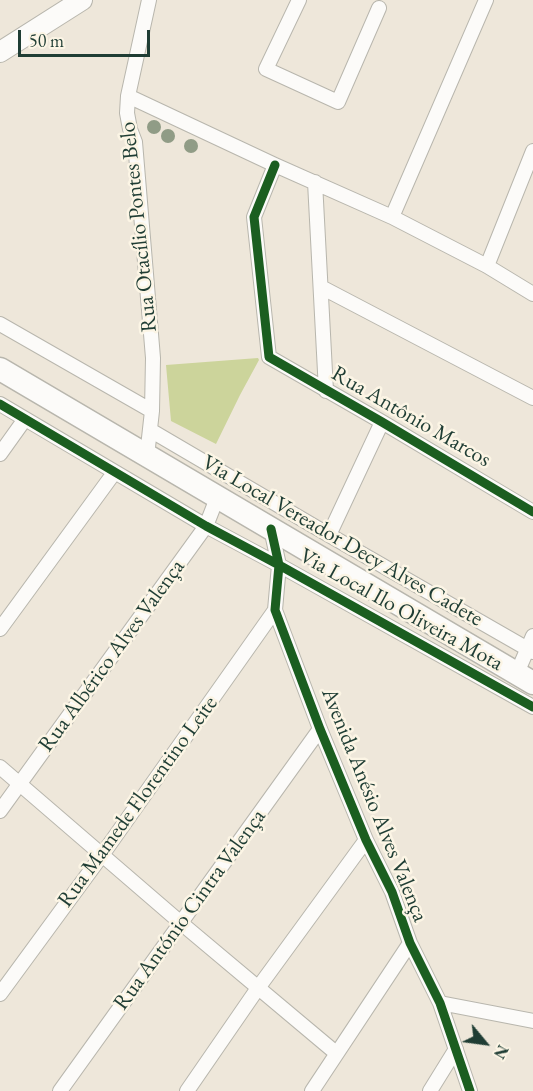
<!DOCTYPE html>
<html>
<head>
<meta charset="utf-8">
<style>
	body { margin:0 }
	#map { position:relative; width:533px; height:1091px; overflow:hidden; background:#eee7da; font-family:"EB Garamond",serif }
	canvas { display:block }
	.north { position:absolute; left:455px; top:1013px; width:60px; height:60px; -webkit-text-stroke:4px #fcf5e5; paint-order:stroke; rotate:119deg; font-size:16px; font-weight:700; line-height:24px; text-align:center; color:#1f3d34 }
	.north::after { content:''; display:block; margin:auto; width:21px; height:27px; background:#1f3d34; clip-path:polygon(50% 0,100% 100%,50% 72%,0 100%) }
	.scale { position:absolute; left:18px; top:30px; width:132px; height:27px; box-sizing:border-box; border:3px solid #1f3d34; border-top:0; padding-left:8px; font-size:18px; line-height:21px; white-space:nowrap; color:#1f3d34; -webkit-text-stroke:4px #fcf5e5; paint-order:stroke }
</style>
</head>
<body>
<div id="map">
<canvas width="533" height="1091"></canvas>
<div class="north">N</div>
<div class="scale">50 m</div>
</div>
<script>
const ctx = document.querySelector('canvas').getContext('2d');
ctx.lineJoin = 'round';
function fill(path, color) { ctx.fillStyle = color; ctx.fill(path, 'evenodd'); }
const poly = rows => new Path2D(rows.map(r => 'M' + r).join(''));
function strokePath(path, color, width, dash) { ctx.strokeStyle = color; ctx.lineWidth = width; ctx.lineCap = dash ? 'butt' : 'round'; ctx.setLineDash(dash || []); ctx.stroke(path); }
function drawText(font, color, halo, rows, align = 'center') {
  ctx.font = font + ' "EB Garamond",serif'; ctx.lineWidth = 5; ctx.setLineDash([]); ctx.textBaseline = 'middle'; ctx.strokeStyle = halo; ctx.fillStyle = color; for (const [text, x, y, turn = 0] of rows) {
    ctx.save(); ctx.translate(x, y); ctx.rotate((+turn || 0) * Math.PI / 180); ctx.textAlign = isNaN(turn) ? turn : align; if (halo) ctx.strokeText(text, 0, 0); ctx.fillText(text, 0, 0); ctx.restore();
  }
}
fill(poly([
	[258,358,259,360,240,395,216,444,171,421,166,365]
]), '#ccd49b');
const street = poly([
	[299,0,266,69,338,102,379,8],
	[128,96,275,165,392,217,487,266,533,294],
	[275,165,254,217,269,357,382,422,533,512],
	[315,182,326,391],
	[392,217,486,0],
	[487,266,533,151],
	[321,287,533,398],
	[0,324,152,411],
	[0,404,206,526,279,565,533,707],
	[150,430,329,535,533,652],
	[0,454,25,419],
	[147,456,152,411,153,358,135,142,130,129,127,113,128,96,149,0],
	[271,529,279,565,275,610,320,729,366,840,392,892,410,943,440,1003,470,1091],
	[329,535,382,422],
	[0,629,114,473],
	[517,673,533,636],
	[0,767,181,923,336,1053],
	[0,811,206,526,217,498],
	[0,994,102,855,275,610],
	[440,1003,533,1021],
	[60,1091,320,729],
	[187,1091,258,988,366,840],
	[312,1091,410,943],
	[430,1091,456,1049]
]);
const secondary = poly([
	[0,52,82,0]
]);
const primary = poly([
	[0,369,533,683]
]);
strokePath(street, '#b8b6ad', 16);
strokePath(secondary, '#b8b6ad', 22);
strokePath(primary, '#b8b6ad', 25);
strokePath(street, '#fcfbf9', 14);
strokePath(secondary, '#fcfbf9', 20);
strokePath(primary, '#fcfbf9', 22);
strokePath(poly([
	[275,165,254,217,269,357,382,422,533,512],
	[0,404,206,526,279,565,533,707],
	[271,529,279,565,275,610,320,729,366,840,392,892,410,943,440,1003,470,1091]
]), '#1b5e20', 9);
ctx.fillStyle = '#909c86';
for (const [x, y] of [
	[154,127],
	[168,136],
	[191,146]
]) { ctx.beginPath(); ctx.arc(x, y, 7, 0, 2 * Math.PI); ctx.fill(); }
drawText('22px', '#1f3d34', '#fcf5e5', [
	["Rua Otacílio Pontes Belo",139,227,-96],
	["Rua Antônio Marcos",411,417,30],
	["Via Local Vereador Decy Alves Cadete",342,541,30],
	["Via Local Ilo Oliveira Mota",401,610,29],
	["Rua Albérico Alves Valença",112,656,-54],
	["Rua Mamede Florentino Leite",138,802,-54],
	["Avenida Anésio Alves Valença",374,805,68],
	["Rua António Cintra Valença",190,910,-54]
]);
</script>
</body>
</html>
